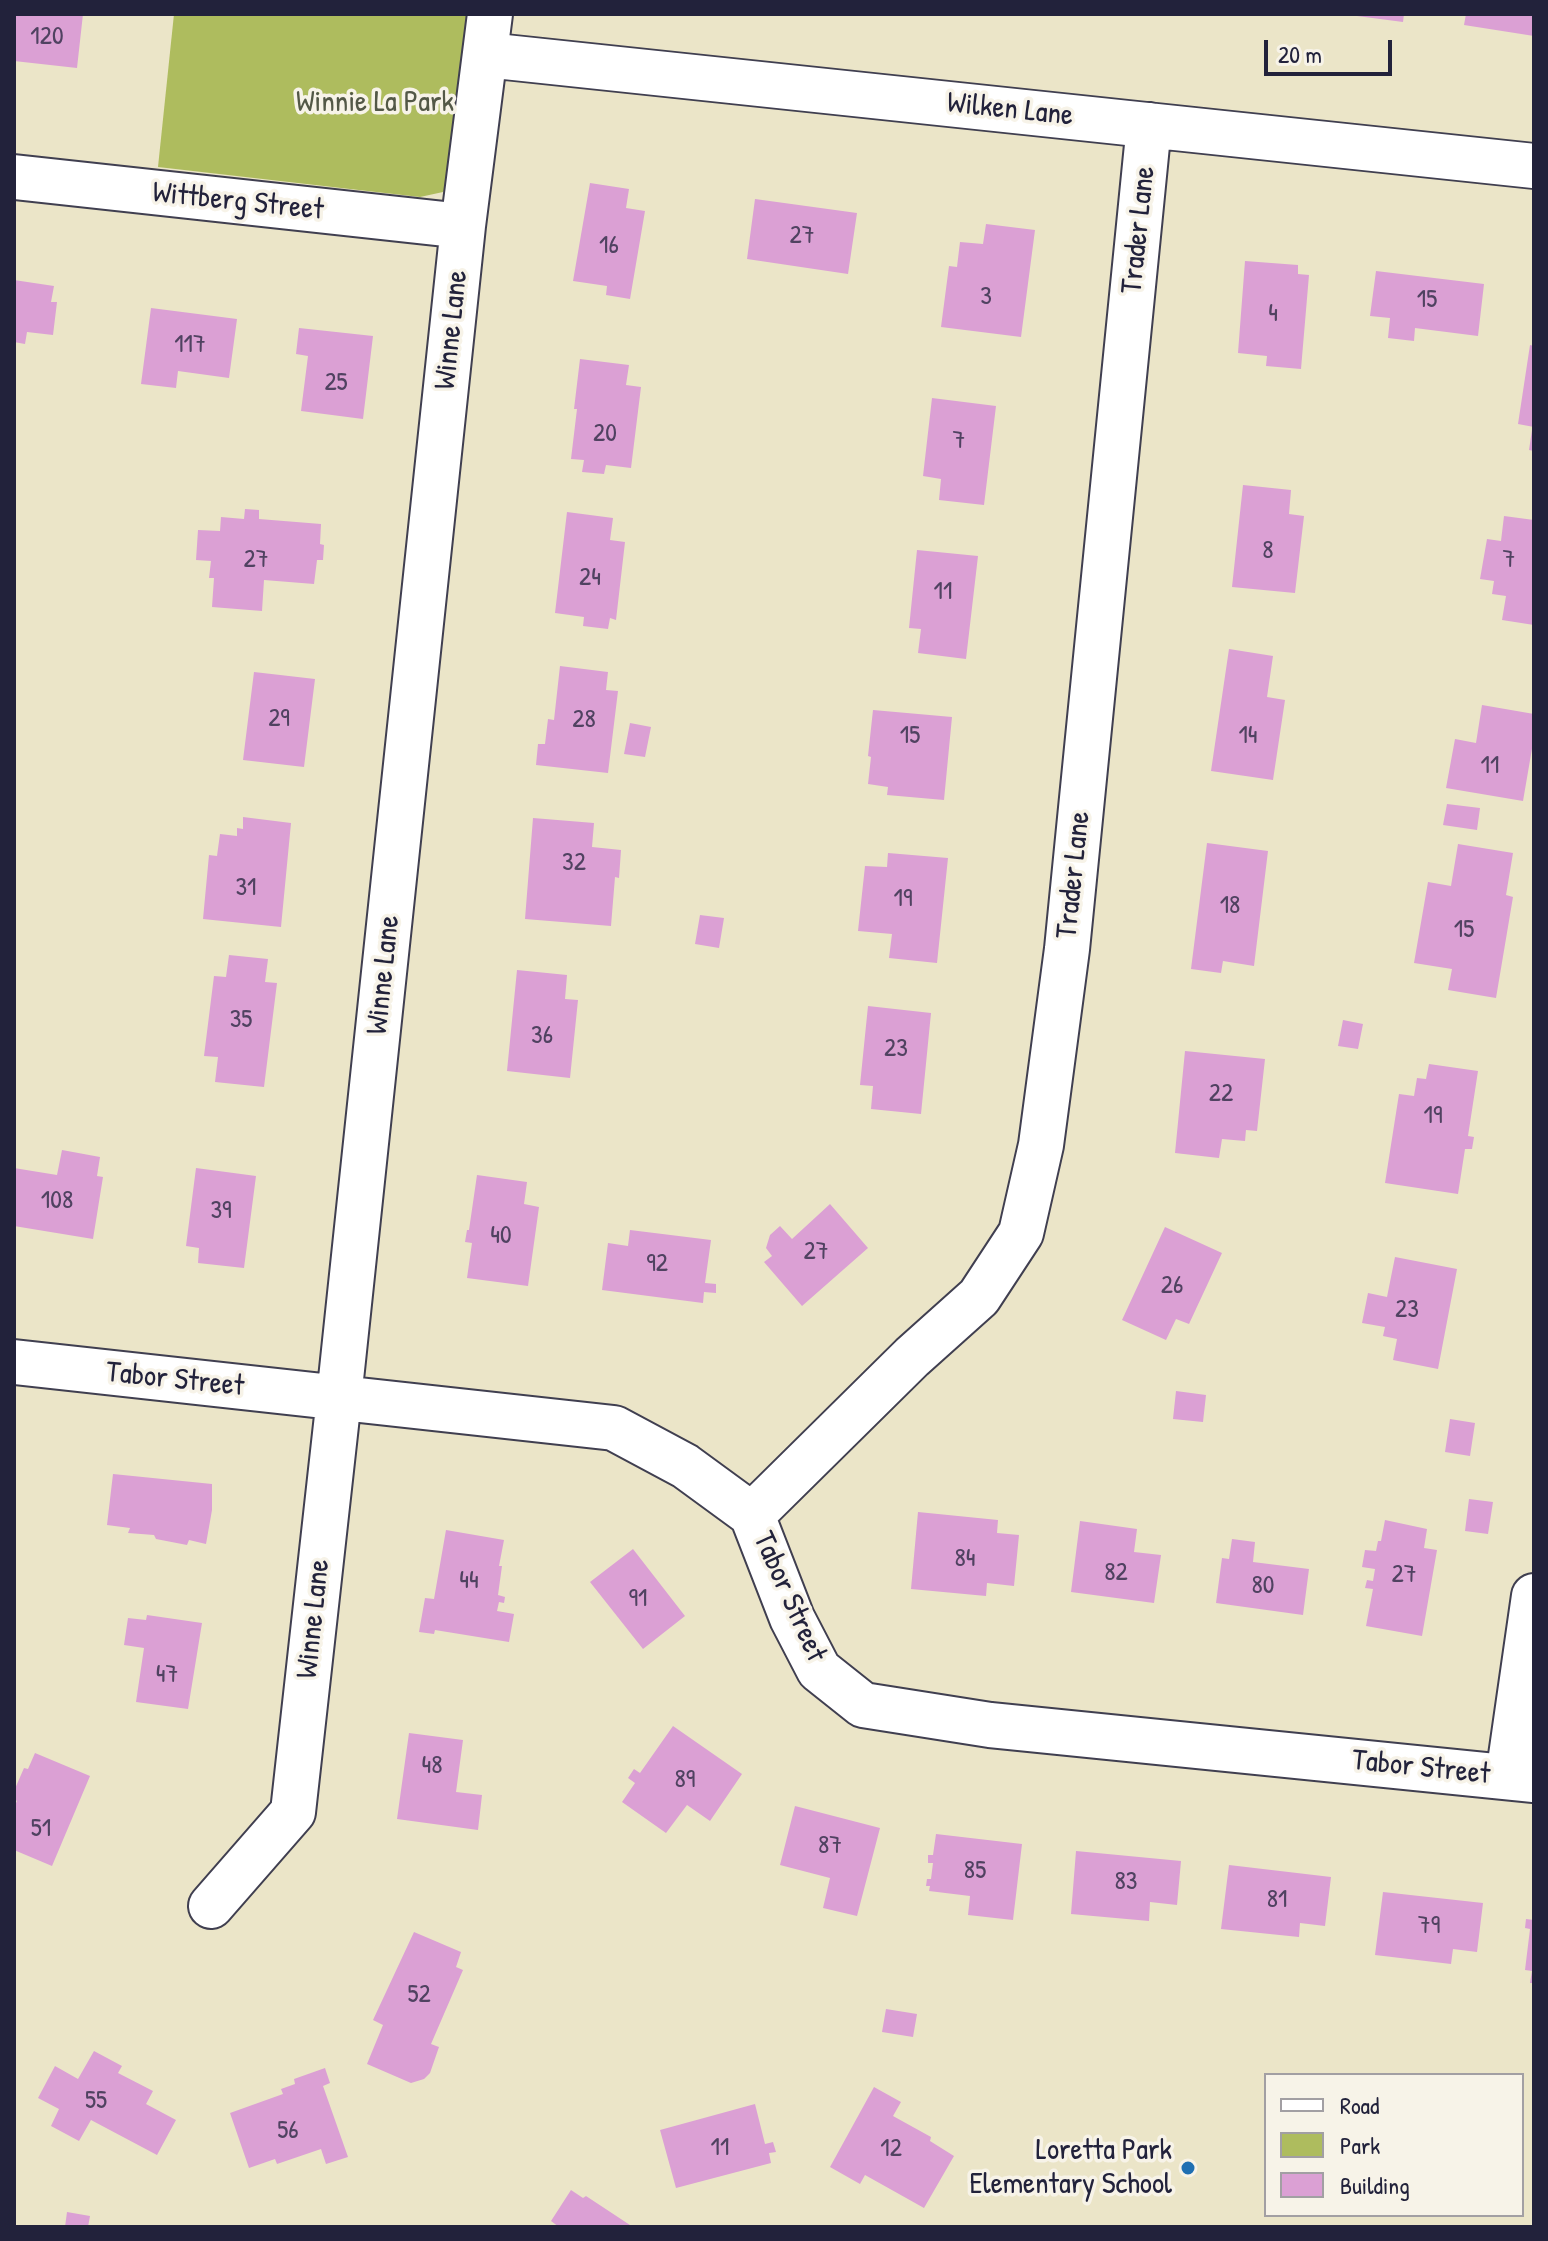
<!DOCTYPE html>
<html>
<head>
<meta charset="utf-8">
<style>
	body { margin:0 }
	#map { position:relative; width:1548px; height:2241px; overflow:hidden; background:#ebe5c8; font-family:"Patrick Hand",sans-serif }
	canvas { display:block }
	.frame { position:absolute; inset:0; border:16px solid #22223b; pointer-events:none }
	.legend { position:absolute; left:1264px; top:2073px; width:260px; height:144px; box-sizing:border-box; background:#f7f3e8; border:2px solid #a29fa3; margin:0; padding:10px 14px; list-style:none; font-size:24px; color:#22223b }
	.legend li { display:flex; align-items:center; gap:16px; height:40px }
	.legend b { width:40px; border:2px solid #a29fa3 }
	.scale { position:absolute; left:1264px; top:40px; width:128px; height:36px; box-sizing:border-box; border:4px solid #22223b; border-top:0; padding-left:10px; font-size:24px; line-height:28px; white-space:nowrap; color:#22223b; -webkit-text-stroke:6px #f7f3e8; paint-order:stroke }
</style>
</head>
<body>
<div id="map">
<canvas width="1548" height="2241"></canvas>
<div class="frame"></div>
<ul class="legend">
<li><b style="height:10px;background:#fff"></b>Road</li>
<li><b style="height:22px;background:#aebc5e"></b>Park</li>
<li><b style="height:22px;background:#dba0d4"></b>Building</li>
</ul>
<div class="scale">20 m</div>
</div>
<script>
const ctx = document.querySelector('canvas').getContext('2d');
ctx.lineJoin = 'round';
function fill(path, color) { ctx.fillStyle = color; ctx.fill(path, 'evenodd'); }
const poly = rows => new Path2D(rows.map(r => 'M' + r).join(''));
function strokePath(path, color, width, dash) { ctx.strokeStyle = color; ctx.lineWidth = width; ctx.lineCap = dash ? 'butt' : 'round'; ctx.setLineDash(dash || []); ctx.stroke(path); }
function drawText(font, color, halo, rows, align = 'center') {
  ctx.font = font + ' "Patrick Hand",sans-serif'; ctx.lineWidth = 7; ctx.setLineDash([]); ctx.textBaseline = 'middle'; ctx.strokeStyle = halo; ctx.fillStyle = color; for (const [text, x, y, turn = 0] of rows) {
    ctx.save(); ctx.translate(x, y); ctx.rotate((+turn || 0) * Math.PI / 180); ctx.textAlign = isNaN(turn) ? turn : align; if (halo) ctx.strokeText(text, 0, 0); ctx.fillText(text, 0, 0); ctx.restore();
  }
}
fill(poly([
	[174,14,477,14,460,172,443,192,420,197,158,167]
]), '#aebc5e');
fill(poly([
	[14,14,83,14,77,68,14,61],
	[1357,14,1404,14,1403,22,1357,16],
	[1466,14,1534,14,1534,36,1464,25],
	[590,183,629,189,626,208,645,211,630,299,606,295,607,286,573,281],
	[755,199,857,213,848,274,747,259],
	[986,224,1035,230,1021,337,941,327,949,266,957,267,960,242,983,244],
	[1245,261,1298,265,1298,274,1309,275,1301,369,1266,366,1267,356,1238,353],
	[1376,271,1484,284,1478,336,1415,328,1414,341,1388,338,1390,318,1370,316],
	[14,280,54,286,51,302,57,302,53,335,27,332,25,344,14,342],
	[151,308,237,319,229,378,178,371,176,388,141,384],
	[299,328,373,336,363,419,301,411,308,356,296,354],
	[1530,345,1534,346,1534,427,1518,424],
	[580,359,629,365,626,385,641,387,631,468,606,465,604,474,582,472,584,460,571,459,577,409,574,409],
	[932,398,996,406,984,505,939,500,941,479,923,476],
	[1532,430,1534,430,1534,451,1529,450],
	[1243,485,1291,490,1289,514,1304,516,1295,593,1232,587],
	[245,509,259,510,259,519,321,524,320,544,324,545,323,560,317,560,314,584,264,580,262,611,212,607,214,578,209,578,211,561,196,560,198,530,220,531,221,517,244,519],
	[567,512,613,518,610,540,625,542,616,620,610,618,608,629,583,626,584,617,555,613],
	[1504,516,1534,520,1534,625,1502,620,1506,596,1492,594,1494,581,1480,579,1487,539,1501,541],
	[917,550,978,556,966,659,918,653,921,629,909,628],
	[1229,649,1273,656,1267,697,1285,700,1273,780,1211,771],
	[560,666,608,672,606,690,618,691,608,773,536,765,538,744,545,744,548,719,554,720],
	[254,672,315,679,304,767,243,760],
	[1482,705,1534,714,1534,737,1523,801,1446,788,1455,739,1476,743],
	[873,710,952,717,944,800,887,795,888,787,868,784,871,757,868,756],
	[630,723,651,727,645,757,624,754],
	[1447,804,1480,808,1477,830,1443,825],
	[243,817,291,823,281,927,203,919,209,855,217,856,220,834,237,836,237,828,243,829],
	[533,818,594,823,592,847,621,850,619,878,615,877,611,926,525,919],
	[1207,843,1268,851,1254,966,1223,961,1221,973,1191,969],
	[1458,844,1513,853,1506,895,1513,897,1496,998,1448,990,1452,969,1414,963,1428,882,1451,886],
	[888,853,948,858,937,963,889,958,892,934,858,931,865,866,887,867],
	[700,915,724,918,719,948,695,944],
	[229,955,268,959,265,982,277,983,264,1087,215,1082,218,1057,204,1056,214,976,226,977],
	[517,970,567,975,565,999,578,1000,570,1078,507,1071],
	[868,1006,931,1013,921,1114,871,1109,873,1086,860,1085],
	[1343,1020,1363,1024,1358,1049,1338,1046],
	[1185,1051,1265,1059,1257,1131,1246,1130,1245,1141,1222,1139,1219,1158,1175,1153],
	[1429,1064,1478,1071,1468,1136,1474,1137,1472,1149,1465,1149,1458,1194,1385,1183,1399,1094,1414,1096,1417,1078,1426,1079],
	[62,1150,100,1157,97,1176,103,1177,93,1239,14,1226,14,1168,57,1175],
	[196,1168,256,1176,244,1268,198,1263,199,1248,186,1246],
	[477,1175,527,1182,524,1204,539,1207,528,1286,467,1278,472,1243,465,1242,467,1230,469,1230],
	[830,1204,868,1248,802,1306,764,1262,772,1256,766,1248,770,1235,780,1226,792,1239],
	[1165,1227,1222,1253,1189,1324,1176,1319,1166,1340,1122,1320],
	[630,1230,711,1240,705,1283,716,1284,716,1293,704,1292,703,1303,602,1290,608,1243,628,1246],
	[1395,1257,1457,1269,1438,1369,1393,1360,1397,1339,1383,1336,1385,1327,1362,1323,1368,1293,1387,1297],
	[1176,1391,1206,1395,1203,1422,1173,1419],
	[1450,1419,1475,1423,1470,1456,1445,1452],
	[113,1474,212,1484,212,1510,206,1544,189,1540,187,1545,156,1539,154,1535,128,1533,130,1528,107,1525],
	[1469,1499,1493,1502,1488,1534,1465,1531],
	[918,1512,998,1520,997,1533,1019,1535,1014,1586,987,1583,986,1596,911,1589],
	[1385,1520,1427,1529,1424,1548,1437,1550,1422,1636,1366,1626,1373,1589,1365,1588,1367,1580,1373,1581,1375,1569,1362,1567,1365,1550,1376,1551,1378,1541,1381,1541],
	[1080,1521,1137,1529,1134,1552,1161,1555,1154,1603,1071,1592],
	[446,1530,504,1540,499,1566,502,1566,498,1595,505,1597,504,1603,499,1602,497,1611,514,1614,509,1642,435,1630,434,1634,419,1632,425,1598,434,1599],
	[1232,1539,1255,1542,1253,1562,1309,1569,1303,1615,1216,1603,1222,1558,1229,1559],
	[633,1549,685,1616,643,1649,590,1582],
	[147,1615,202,1623,188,1709,136,1702,144,1648,124,1645,128,1618,146,1620],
	[673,1726,742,1774,710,1821,687,1805,666,1833,622,1802,635,1783,628,1778,634,1769,640,1773],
	[409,1733,463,1740,456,1792,482,1795,478,1830,397,1819],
	[35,1753,90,1776,52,1866,14,1850,14,1807,17,1801,14,1799,14,1791,24,1768,28,1769],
	[795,1806,880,1828,857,1916,823,1908,830,1878,780,1865],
	[936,1834,1022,1844,1013,1920,968,1915,970,1896,929,1891,930,1886,926,1886,927,1879,931,1879,933,1863,928,1863,928,1855,933,1855],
	[1076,1851,1181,1861,1177,1905,1150,1902,1149,1921,1071,1914],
	[1229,1865,1331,1877,1325,1926,1300,1923,1299,1937,1221,1929],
	[1383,1892,1483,1903,1477,1952,1453,1949,1451,1964,1375,1955],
	[1526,1919,1534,1920,1534,1983,1530,1983,1532,1971,1525,1970,1530,1929,1525,1928],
	[414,1932,461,1952,456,1967,463,1970,431,2044,439,2047,430,2073,424,2079,411,2083,367,2064,383,2025,373,2020],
	[886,2009,917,2014,913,2037,882,2032],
	[94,2051,122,2066,118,2073,153,2091,146,2104,176,2120,157,2155,91,2120,79,2141,51,2126,59,2109,38,2098,55,2066,78,2079],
	[325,2068,330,2083,323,2086,348,2157,326,2164,321,2149,277,2164,275,2159,249,2168,230,2113,283,2094,281,2089,295,2084,294,2079],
	[874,2087,901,2102,893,2116,931,2137,930,2141,954,2156,924,2208,865,2175,860,2184,830,2167],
	[755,2104,765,2144,773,2142,776,2152,769,2153,771,2163,676,2188,660,2130],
	[571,2190,583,2198,586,2196,633,2227,559,2227,551,2221],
	[67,2212,90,2216,88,2227,65,2227]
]), '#dba0d4');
const minor = poly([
	[486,55,1534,166],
	[14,177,463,226],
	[14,1362,614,1428,685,1466,752,1515,792,1618,819,1670,863,1705,990,1725,1534,1780],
	[752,1515,912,1357,979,1297,1021,1233,1041,1145,1067,949,1149,125],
	[1508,1777,1534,1596],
	[211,1906,293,1812,339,1398,463,226,490,14]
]);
strokePath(minor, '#403f50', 48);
strokePath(minor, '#fff', 44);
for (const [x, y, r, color] of [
	[1188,2168,8,"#1f6fb2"]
]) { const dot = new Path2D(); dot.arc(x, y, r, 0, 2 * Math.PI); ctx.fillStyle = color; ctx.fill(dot); strokePath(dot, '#f7f3e8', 3); }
drawText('26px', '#504261', null, [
	["120",47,37],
	["27",802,236],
	["16",609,246],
	["3",986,297],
	["15",1427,300],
	["4",1273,314],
	["117",190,345],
	["25",336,383],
	["20",605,434],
	["7",959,441],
	["8",1268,551],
	["27",256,560],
	["7",1509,560],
	["24",590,578],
	["11",943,592],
	["29",279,719],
	["28",584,720],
	["15",910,736],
	["14",1248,736],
	["11",1490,766],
	["32",574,863],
	["31",246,888],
	["19",903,899],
	["18",1230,906],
	["15",1464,930],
	["35",241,1020],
	["36",542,1036],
	["23",896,1049],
	["22",1221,1094],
	["19",1433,1116],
	["108",57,1201],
	["39",221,1211],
	["40",501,1236],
	["27",816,1252],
	["92",657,1264],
	["26",1172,1286],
	["23",1407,1310],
	["84",965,1559],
	["82",1116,1573],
	["27",1404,1575],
	["44",469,1581],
	["80",1263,1586],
	["91",638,1599],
	["47",167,1675],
	["48",432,1766],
	["89",685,1780],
	["51",41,1829],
	["87",830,1846],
	["85",975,1871],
	["83",1126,1882],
	["81",1277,1900],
	["79",1429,1926],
	["52",419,1995],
	["55",96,2101],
	["56",288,2131],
	["11",720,2148],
	["12",891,2149]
]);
drawText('30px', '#535847', '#f7f3e8', [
	["Winnie La Park",375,103]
]);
drawText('30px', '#22223b', '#f7f3e8', [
	["Wilken Lane",1010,110,6],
	["Wittberg Street",238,202,6],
	["Trader Lane",1139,230,-84],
	["Winne Lane",452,330,-84],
	["Trader Lane",1074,875,-84],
	["Winne Lane",384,975,-84],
	["Tabor Street",175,1380,6],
	["Tabor Street",789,1597,66],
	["Winne Lane",314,1619,-84],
	["Tabor Street",1421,1768,6]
]);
drawText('30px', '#22223b', '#f7f3e8', [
	["Loretta Park",1172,2151],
	["Elementary School",1172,2185]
], 'right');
</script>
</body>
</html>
